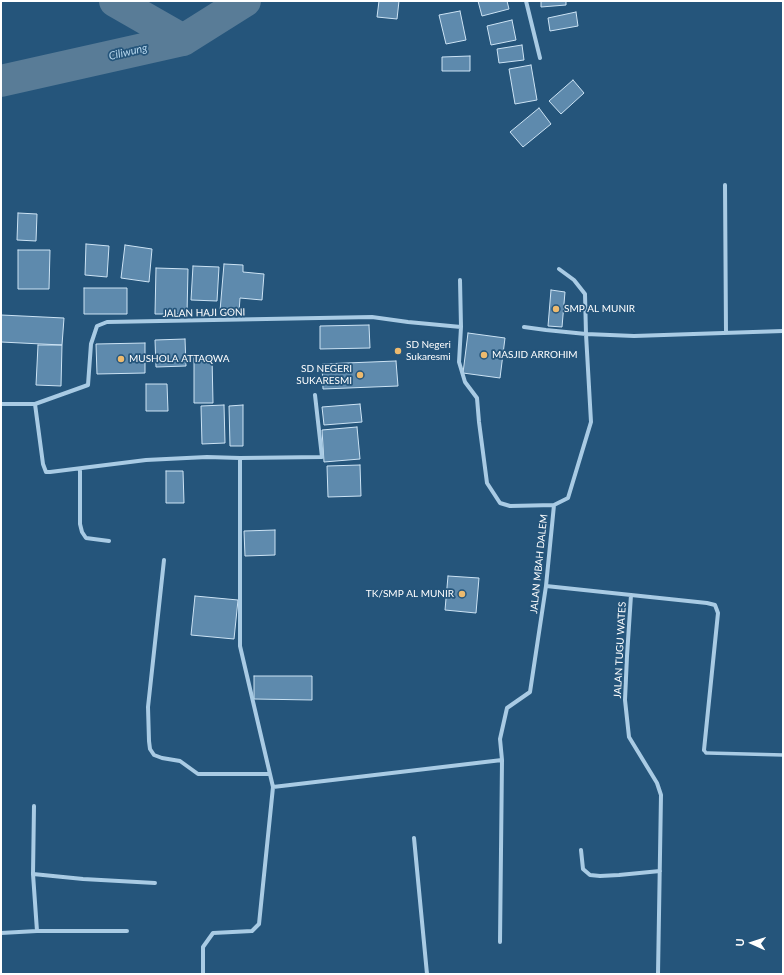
<!DOCTYPE html>
<html>
<head>
<meta charset="utf-8">
<style>
	body { margin:0 }
	#map { position:relative; width:784px; height:975px; overflow:hidden; background:#25557b; font-family:Lato,sans-serif }
	canvas { display:block }
	.frame { position:absolute; inset:0; border:2px solid #fff; pointer-events:none }
	.north { position:absolute; left:732px; top:923px; width:40px; height:40px; -webkit-text-stroke:3px #25557b; paint-order:stroke; rotate:273deg; font-size:11px; font-weight:700; line-height:16px; text-align:center; color:#fff }
	.north::after { content:''; display:block; margin:auto; width:14px; height:18px; background:#fff; clip-path:polygon(50% 0,100% 100%,50% 72%,0 100%) }
</style>
</head>
<body>
<div id="map">
<canvas width="784" height="975"></canvas>
<div class="frame"></div>
<div class="north">U</div>
</div>
<script>
const ctx = document.querySelector('canvas').getContext('2d');
ctx.lineJoin = 'round';
const poly = rows => new Path2D(rows.map(r => 'M' + r).join(''));
function strokePath(path, color, width, dash) { ctx.strokeStyle = color; ctx.lineWidth = width; ctx.lineCap = dash ? 'butt' : 'round'; ctx.setLineDash(dash || []); ctx.stroke(path); }
function fill(path, color) { ctx.fillStyle = color; ctx.fill(path, 'evenodd'); }
function drawText(font, color, halo, rows, align = 'center') {
  ctx.font = font + ' Lato,sans-serif'; ctx.lineWidth = 3.5; ctx.setLineDash([]); ctx.textBaseline = 'middle'; ctx.strokeStyle = halo; ctx.fillStyle = color; for (const [text, x, y, turn = 0] of rows) {
    ctx.save(); ctx.translate(x, y); ctx.rotate((+turn || 0) * Math.PI / 180); ctx.textAlign = isNaN(turn) ? turn : align; if (halo) ctx.strokeText(text, 0, 0); ctx.fillText(text, 0, 0); ctx.restore();
  }
}
strokePath(poly([
	[115,1,183,40],
	[1,81,183,40,245,1]
]), '#597c97', 32);
const building = poly([
	[379,1,399,1,397,19,377,17,379,1],
	[478,1,507,1,509,9,482,16,478,1],
	[541,1,566,1,566,5,541,7,541,1],
	[460,11,466,40,446,44,439,15,460,11],
	[576,12,578,26,550,31,548,18,576,12],
	[512,20,516,40,491,45,487,26,512,20],
	[522,45,524,60,499,63,497,49,522,45],
	[470,56,470,71,442,71,442,57,470,56],
	[531,65,537,100,515,104,509,69,531,65],
	[573,80,584,93,561,114,549,101,573,80],
	[539,108,551,124,523,147,510,132,539,108],
	[18,213,37,214,36,241,17,240,18,213],
	[86,244,109,246,107,277,85,275,86,244],
	[125,245,152,249,149,282,121,278,125,245],
	[18,250,50,250,49,289,18,289,18,250],
	[224,264,243,265,243,272,264,274,262,300,240,298,239,312,220,311,224,264],
	[193,266,219,267,217,301,191,300,193,266],
	[156,268,188,269,187,314,155,314,156,268],
	[84,288,127,288,127,314,84,314,84,288],
	[551,290,565,292,562,327,548,326,551,290],
	[1,315,64,318,62,345,1,342,1,315],
	[369,325,370,348,320,349,320,326,369,325],
	[468,333,505,338,500,378,463,373,468,333],
	[185,339,186,366,156,367,155,340,185,339],
	[145,343,145,373,97,374,96,344,145,343],
	[38,345,62,345,61,386,36,385,38,345],
	[194,357,212,357,213,403,194,403,194,357],
	[396,361,398,386,323,389,322,364,396,361],
	[146,384,167,384,168,411,146,411,146,384],
	[360,404,362,422,324,425,322,407,360,404],
	[224,405,225,443,202,444,201,406,224,405],
	[243,405,243,446,230,446,229,406,243,405],
	[357,427,360,459,324,462,322,430,357,427],
	[360,465,361,496,328,497,327,466,360,465],
	[166,471,183,471,184,503,166,503,166,471],
	[275,530,275,555,245,556,244,531,275,530],
	[448,576,479,578,476,613,445,610,448,576],
	[195,596,238,600,234,639,191,635,195,596],
	[254,676,312,676,312,700,254,699,254,676]
]);
fill(building, '#5e8aad');
strokePath(building, '#cce3f4', 1);
strokePath(poly([
	[704,750,706,753,708,753,783,755]
]), '#a9cbe4', 3.5);
strokePath(poly([
	[526,1,540,58],
	[725,185,726,333],
	[460,280,461,327,459,362,465,382,477,398,479,422,487,483,500,503,510,506,554,505],
	[524,327,546,330,586,334,585,294,574,280,559,269],
	[1,404,35,404,88,385,91,344,97,326,107,322,372,317,408,322,461,327],
	[35,404,43,464,46,472,50,472,146,460,207,457,240,458,322,457,315,395],
	[80,469,80,524,82,532,86,538,109,541],
	[164,560,148,707,149,741,150,749,154,755,162,758,180,761,198,774,270,774],
	[546,586,631,595,627,656,625,700,629,737,657,783,661,795,658,974],
	[631,595,707,603,715,605,718,613,704,750],
	[273,787,502,760,500,739,507,708,530,692,546,586,554,505,568,498,591,422,586,334,634,336,783,331],
	[34,806,33,874,37,931],
	[414,838,427,974],
	[581,850,583,869,590,875,600,876,619,875,660,871],
	[33,874,83,879,155,883],
	[1,933,37,931,127,931],
	[500,942,502,760],
	[203,974,203,947,213,933,252,931,259,924,273,787,240,646,240,458]
]), '#a9cbe4', 4);
for (const [x, y, r, color] of [
	[556,309,4,"#edba6e"],
	[398,351,4,"#edba6e"],
	[484,355,4,"#edba6e"],
	[121,359,4,"#edba6e"],
	[360,375,4,"#edba6e"],
	[462,594,4,"#edba6e"]
]) { const dot = new Path2D(); dot.arc(x, y, r, 0, 2 * Math.PI); ctx.fillStyle = color; ctx.fill(dot); strokePath(dot, '#25557b', 1.5); }
drawText('10px', '#fff', '#25557b', [
	["SMP AL MUNIR",564,309],
	["SD Negeri",406,345],
	["Sukaresmi",406,357],
	["MASJID ARROHIM",492,355],
	["MUSHOLA ATTAQWA",129,359],
	["SD NEGERI",352,369,"right"],
	["SUKARESMI",352,381,"right"],
	["TK/SMP AL MUNIR",454,594,"right"]
], 'left');
drawText('10px', '#fff', '#25557b', [
	["JALAN HAJI GONI",204,313,-1],
	["JALAN MBAH DALEM",539,564,-84],
	["JALAN TUGU WATES",620,650,-87]
]);
drawText('italic 11px', '#b4d5ec', '#25557b', [
	["Ciliwung",128,52,-13]
]);
</script>
</body>
</html>
